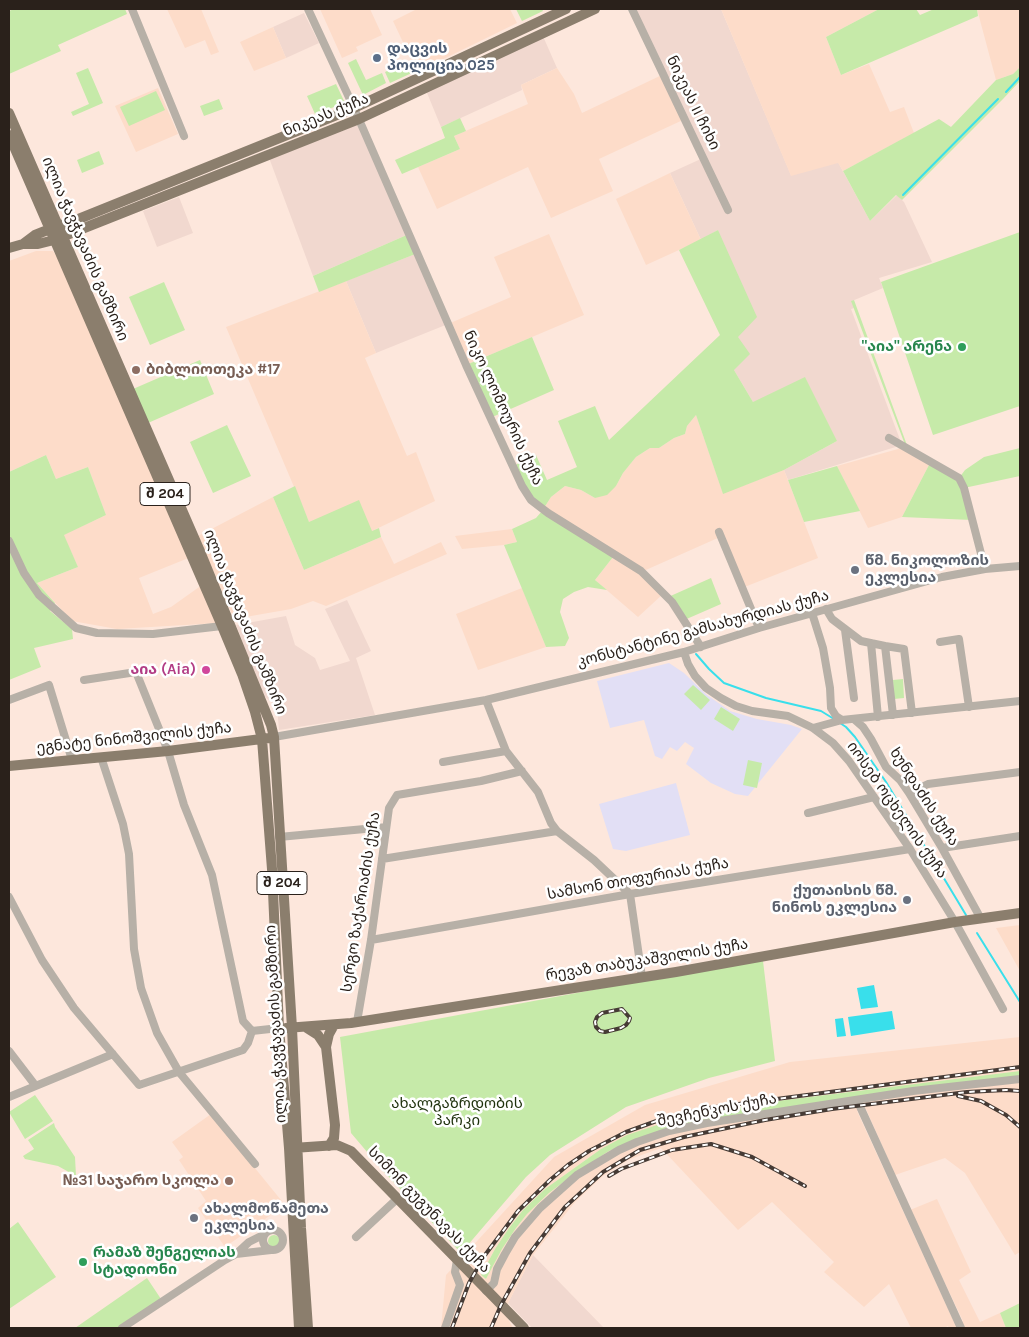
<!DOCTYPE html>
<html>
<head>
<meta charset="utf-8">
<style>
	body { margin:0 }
	#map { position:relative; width:1029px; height:1337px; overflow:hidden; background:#fde7dc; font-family:Karla,sans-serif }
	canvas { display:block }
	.frame { position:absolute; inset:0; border:10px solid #2a211b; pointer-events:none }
</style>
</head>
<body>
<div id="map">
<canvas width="1029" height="1337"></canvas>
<div class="frame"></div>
</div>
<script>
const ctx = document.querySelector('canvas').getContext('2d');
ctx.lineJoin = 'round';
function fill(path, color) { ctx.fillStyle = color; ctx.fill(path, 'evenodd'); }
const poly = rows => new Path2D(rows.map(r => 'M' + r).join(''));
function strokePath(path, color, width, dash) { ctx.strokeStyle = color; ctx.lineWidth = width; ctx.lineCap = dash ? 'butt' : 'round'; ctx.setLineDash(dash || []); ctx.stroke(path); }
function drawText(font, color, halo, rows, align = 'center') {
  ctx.font = font + ' Karla,"Noto Sans Georgian",sans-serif'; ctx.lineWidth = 5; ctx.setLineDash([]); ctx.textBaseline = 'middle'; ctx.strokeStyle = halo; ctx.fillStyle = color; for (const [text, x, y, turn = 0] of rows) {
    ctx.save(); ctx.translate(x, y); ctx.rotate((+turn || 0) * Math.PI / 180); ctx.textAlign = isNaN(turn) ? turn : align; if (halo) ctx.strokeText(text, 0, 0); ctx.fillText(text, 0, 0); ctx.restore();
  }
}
fill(poly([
	[632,9,721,9,791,175,838,162,870,221,897,195,904,202,932,262,879,278,883,288,852,301,854,308,851,309,902,445,788,480,784,470,837,441,753,402,734,370,737,337,718,230,701,240,670,173,703,158],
	[304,13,319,43,286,58,273,27],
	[542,34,557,68,521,85,522,90,441,127,425,88],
	[359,119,409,234,313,276,268,155],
	[179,197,193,233,157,247,143,211],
	[418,253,448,324,376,353,346,281],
	[347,600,371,651,356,658,375,715,279,730,277,707,263,695,236,625,286,616,295,645,315,658,320,670,350,661,325,609],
	[533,1255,604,1328,532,1328,508,1303]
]), '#f1d8cf');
fill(poly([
	[167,9,201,9,219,52,211,55,205,40,185,48],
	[320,9,370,9,382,35,356,47,358,51,342,58],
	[417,9,510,9,517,23,417,72,393,21],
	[721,9,879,9,826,37,841,75,869,64,890,112,904,107,914,133,843,171,838,163,791,176],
	[977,9,1020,9,1020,67,1013,74,996,80],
	[273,27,286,58,254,71,240,42],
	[557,68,574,94,582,113,664,74,685,119,599,159,613,191,551,218,528,167,437,209,418,167,460,149,454,136,528,104,521,85],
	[158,88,178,134,136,152,115,106],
	[670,173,701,240,646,265,616,199],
	[549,234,584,315,466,365,448,324,511,297,494,257],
	[36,251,53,251,63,265,191,557,139,578,153,614,171,607,202,585,219,623,117,629,72,621,37,583,78,567,63,535,106,515,88,467,56,479,46,455,9,472,9,261],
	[346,281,376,353,365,358,407,456,416,452,435,501,372,531,309,522,226,327],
	[696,415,723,493,784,470,818,558,742,588,720,537,639,573,663,594,638,617,595,580,613,557,542,511,551,497,565,486,581,490,595,498,616,486,623,473,636,457,650,448,659,448,674,438,685,434,687,426],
	[902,445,930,463,902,517,868,528,837,466,898,449],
	[273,497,304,570,381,537,394,564,441,542,447,554,326,606,313,601,291,609,234,619,198,536],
	[512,529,517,542,504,545,462,549,455,536],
	[522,588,546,647,478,670,456,614],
	[1020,925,1020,971,996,928],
	[1020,1037,1020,1071,777,1101,697,1114,663,1123,601,1149,545,1189,523,1210,509,1228,495,1249,481,1275,486,1279,502,1249,516,1228,527,1214,549,1193,577,1172,609,1151,669,1127,711,1119,1020,1076,1020,1252,1015,1255,965,1173,945,1158,895,1175,866,1109,857,1111,955,1324,963,1321,910,1210,937,1199,971,1272,959,1280,980,1322,1000,1313,1006,1328,949,1328,948,1326,944,1328,911,1328,889,1284,864,1307,824,1272,834,1262,772,1202,738,1230,661,1148,628,1160,603,1176,575,1202,533,1255,508,1303,507,1317,513,1328,441,1328,446,1275,554,1157,645,1105,790,1062],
	[211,1114,285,1205,225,1247,198,1208,206,1201,179,1160,183,1157,172,1142]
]), '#fddcc9');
fill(poly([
	[669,663,684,673,707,695,730,711,757,719,791,725,802,729,748,796,735,794,711,783,686,764,694,748,685,742,677,751,670,747,662,759,655,756,644,720,610,728,597,681],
	[676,783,690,835,626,851,613,849,599,804]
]), '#e2dff5');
fill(poly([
	[14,9,125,9,127,14,58,45,61,51,9,74,9,11],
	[516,9,542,9,543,11,522,21],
	[879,9,916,9,920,15,934,9,977,9,978,16,841,75,826,37],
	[356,59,366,80,382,73,386,83,363,95,348,63],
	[409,61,414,72,390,83,385,72],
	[1020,67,1020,81,1003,99,902,200,896,195,870,221,843,171,939,119,951,127,996,80,1013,74],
	[88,68,103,103,73,116,71,112,89,104,76,73],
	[336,84,345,103,315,114,307,96],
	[156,91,165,110,129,126,120,107],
	[219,99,223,109,204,116,200,106],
	[460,118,466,131,454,136,460,149,402,174,395,160,445,138,441,127],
	[99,151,104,164,82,173,77,160],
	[718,230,757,317,738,337,750,354,734,370,753,402,805,377,837,441,784,470,723,494,696,415,687,426,685,434,674,438,659,448,650,448,636,457,623,473,616,486,607,495,595,498,581,490,565,486,551,497,542,511,613,557,595,580,607,590,588,587,574,592,563,599,560,612,569,638,565,646,546,647,504,545,517,542,512,529,536,518,542,511,511,467,536,455,547,480,577,467,558,421,595,406,609,440,720,335,679,250],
	[1020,232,1020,406,933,435,881,282],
	[409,234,418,253,319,292,313,276],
	[164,282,185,330,150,345,129,297],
	[854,300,908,448,902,445,904,442,851,301],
	[532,337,554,390,490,418,466,365],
	[200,360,214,394,148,423,133,389],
	[227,425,251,476,213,493,190,442],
	[1020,448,1020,476,964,488,972,520,902,517,930,463,959,478,965,470,984,457],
	[46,455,56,479,88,467,106,515,64,535,78,567,37,583,55,603,50,611,72,629,73,639,34,648,41,667,9,680,9,472],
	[837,466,860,511,804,522,788,480],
	[295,486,309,522,359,500,372,531,379,528,381,537,304,570,273,497],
	[711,578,721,604,682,621,666,598],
	[903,679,904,698,894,699,893,680],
	[693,685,710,700,701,710,684,694],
	[721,707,740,719,733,731,714,719],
	[748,760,762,763,757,788,743,785],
	[763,961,775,1061,709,1078,626,1107,550,1155,526,1177,461,1253,385,1173,351,1133,340,1037,641,981],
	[1020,1071,1020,1076,711,1119,669,1127,609,1151,577,1172,549,1193,527,1214,516,1228,502,1249,486,1279,481,1275,495,1249,509,1228,523,1210,545,1189,601,1149,627,1135,663,1123,697,1114,777,1101],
	[35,1095,53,1121,25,1139,9,1112],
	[54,1123,55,1127,75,1157,76,1176,58,1166,25,1159,23,1156,34,1149,28,1140],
	[18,1222,56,1277,9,1309,9,1229],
	'268 1241a6 6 0 1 1 12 0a6 6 0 1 1-12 0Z',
	[147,1278,161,1299,121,1328,75,1328],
	[1020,1303,1020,1328,1006,1328,1000,1313]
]), '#c6eaa9');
fill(poly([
	[874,985,878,1007,861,1009,857,988],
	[892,1011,895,1029,851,1036,848,1017],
	[843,1018,846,1036,837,1037,835,1019]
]), '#39dfeb');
strokePath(poly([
	[1006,92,1020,77],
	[903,195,998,99],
	[696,654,709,669,724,683,766,698,821,711,834,719],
	[840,723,846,727,855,737,886,782,966,915],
	[977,933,1020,1002]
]), '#39dfeb', 2);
strokePath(poly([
	[132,9,184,136],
	[308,9,354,108,466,365,522,486,531,500,548,513,641,571,672,602,701,647],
	[632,9,728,210],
	[889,438,959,478,964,488,985,569],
	[719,532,759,628],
	[9,541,24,573,39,595,76,628,97,633,153,634,222,626],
	[826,609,832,619,861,641,885,646,893,715],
	[812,613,823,648,830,688,831,708,836,716,842,720],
	[845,630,854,698],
	[940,642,959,639,969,707],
	[871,643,878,717],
	[885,646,904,649,912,713],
	[684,652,688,664,695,676,706,688,721,698,736,706,752,711,788,716,813,728,833,743,849,761,910,849,955,922,1003,1009],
	[84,680,136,672,168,751,184,805,212,875,243,1021,252,1031],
	[9,700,49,685,72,760],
	[486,700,506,751,538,792,551,823,557,831,594,860,630,894,642,977],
	[855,720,863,727,871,739,886,767,900,780,909,793,942,848,981,919],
	[813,728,842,720,1020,701],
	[274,737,486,700,684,652,759,628,942,577,985,569,1020,566],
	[101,757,123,824,129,854,134,949,141,988,157,1033,179,1072,255,1164],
	[443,762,506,751],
	[909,793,928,784,1020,772],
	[808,813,874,797],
	[279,837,386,827],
	[942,848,1020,836],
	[382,859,557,831],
	[9,897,42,960,74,1008,139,1085,243,1050,248,1043,252,1031],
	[371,940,630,894,910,849],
	[357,1022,371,940,389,808,397,795,481,781,522,771],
	[252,1031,279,1028],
	[9,1051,35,1085],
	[9,1097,113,1054],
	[857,1100,961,1328],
	'263 1240a10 10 0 1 1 20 0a10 10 0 1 1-20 0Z',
	[356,1237,398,1198],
	[236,1254,271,1250],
	[486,1291,494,1283,497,1269,505,1254,515,1237,540,1208,577,1175,619,1150,637,1142,669,1131,707,1123,913,1091,1020,1079],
	[122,1328,225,1260,236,1254,249,1242,265,1234],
	[445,1328,460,1285,455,1272,457,1260]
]), '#b7b0a7', 8);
strokePath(poly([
	[9,113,199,549,271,725,274,737,292,1028,301,1228,308,1328],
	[9,135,222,626,242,674,255,712,262,739,272,869,279,1028,289,1148,299,1328],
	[23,244,38,244,54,240,359,119,595,9],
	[9,248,23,244,35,235,50,229,76,220,354,108,566,9],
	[9,766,168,751,269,738],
	[286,1028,351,1023,676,972,955,922,1020,913],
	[307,1028,318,1035,326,1047],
	[329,1146,334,1138,335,1125,326,1047,329,1034,334,1025],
	[293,1148,337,1145,351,1151,524,1328]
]), '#8b7e6d', 10);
const rail = poly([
	[622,1009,630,1018,629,1021,626,1025,621,1028,605,1032,600,1031,596,1027,595,1022,597,1017,602,1013,622,1009],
	[958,1096,981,1101,1006,1115,1020,1127],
	[609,1176,621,1169,672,1150,711,1144,752,1157,805,1186],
	[452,1328,469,1283,485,1255,518,1211,550,1180,568,1165,589,1151,626,1132,662,1119,708,1108,1020,1067],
	[491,1328,501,1305,530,1253,565,1207,603,1172,640,1150,684,1137,765,1120,832,1109,967,1092,1006,1090,1020,1091]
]);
strokePath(rail, '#463b35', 4);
strokePath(rail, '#fff', 2, [5.5]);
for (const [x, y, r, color] of [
	[377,58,5,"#5c6f8a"],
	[962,347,5,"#2e9e5b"],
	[136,370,5,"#8d6e63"],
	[855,570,5,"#6b7280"],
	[206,670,5,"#d1479c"],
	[907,900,5,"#6b7280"],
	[229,1181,5,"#8d6e63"],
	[194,1218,5,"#6b7280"],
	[83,1262,5,"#2e9e5b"]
]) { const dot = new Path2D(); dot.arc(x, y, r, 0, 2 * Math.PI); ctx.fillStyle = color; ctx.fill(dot); strokePath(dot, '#fff', 2); }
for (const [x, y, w] of [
	[165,494,50],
	[282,883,50]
]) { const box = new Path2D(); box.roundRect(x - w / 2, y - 11.5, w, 23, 4); ctx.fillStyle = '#fff'; ctx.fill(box); strokePath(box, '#2a211b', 1); }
drawText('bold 14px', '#2a211b', null, [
	["შ 204",165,494],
	["შ 204",282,883]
]);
drawText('bold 15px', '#4e5e75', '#fff', [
	["დაცვის",387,49],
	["პოლიცია 025",387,66]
], 'left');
drawText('15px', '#2a211b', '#fff', [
	["ნიკეას II ჩიხი",693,103,64],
	["ნიკეას ქუჩა",326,115,-22],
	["ილია ჭავჭავაძის გამზირი",85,249,67],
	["ნიკო ლომოურის ქუჩა",503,408,65],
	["ილია ჭავჭავაძის გამზირი",245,622,68],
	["კონსტანტინე გამსახურდიას ქუჩა",703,629,-15],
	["ეგნატე ნინოშვილის ქუჩა",134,738,-6],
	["ხუნდაძის ქუჩა",924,797,57],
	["იოსებ ოცხელის ქუჩა",897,810,55],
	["სამსონ თოფურიას ქუჩა",638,879,-10],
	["სერგო ზაქარიაძის ქუჩა",361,902,-81],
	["რევაზ თაბუკაშვილის ქუჩა",647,960,-9],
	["ილია ჭავჭავაძის გამზირი",276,1024,-93],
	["შევჩენკოს ქუჩა",717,1110,-11],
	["სიმონ გუგუნავას ქუჩა",429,1210,46]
]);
drawText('bold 15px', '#27864d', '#fff', [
	["\"აია\" არენა",952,347],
	["რამაზ შენგელიას",93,1253,"left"],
	["სტადიონი",93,1270,"left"]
], 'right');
drawText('bold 15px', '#785e54', '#fff', [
	["ბიბლიოთეკა #17",146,370],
	["№31 საჯარო სკოლა",219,1181,"right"]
], 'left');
drawText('bold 15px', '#5b616d', '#fff', [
	["წმ. ნიკოლოზის",865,561],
	["ეკლესია",865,578],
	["ქუთაისის წმ.",897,891,"right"],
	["ნინოს ეკლესია",897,908,"right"],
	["ახალმოწამეთა",204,1209],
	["ეკლესია",204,1226]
], 'left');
drawText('bold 15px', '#b23c85', '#fff', [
	["აია (Aia)",196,670]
], 'right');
drawText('15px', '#1e310c', '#fff', [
	["ახალგაზრდობის",457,1104],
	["პარკი",457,1121]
]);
</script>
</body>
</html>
